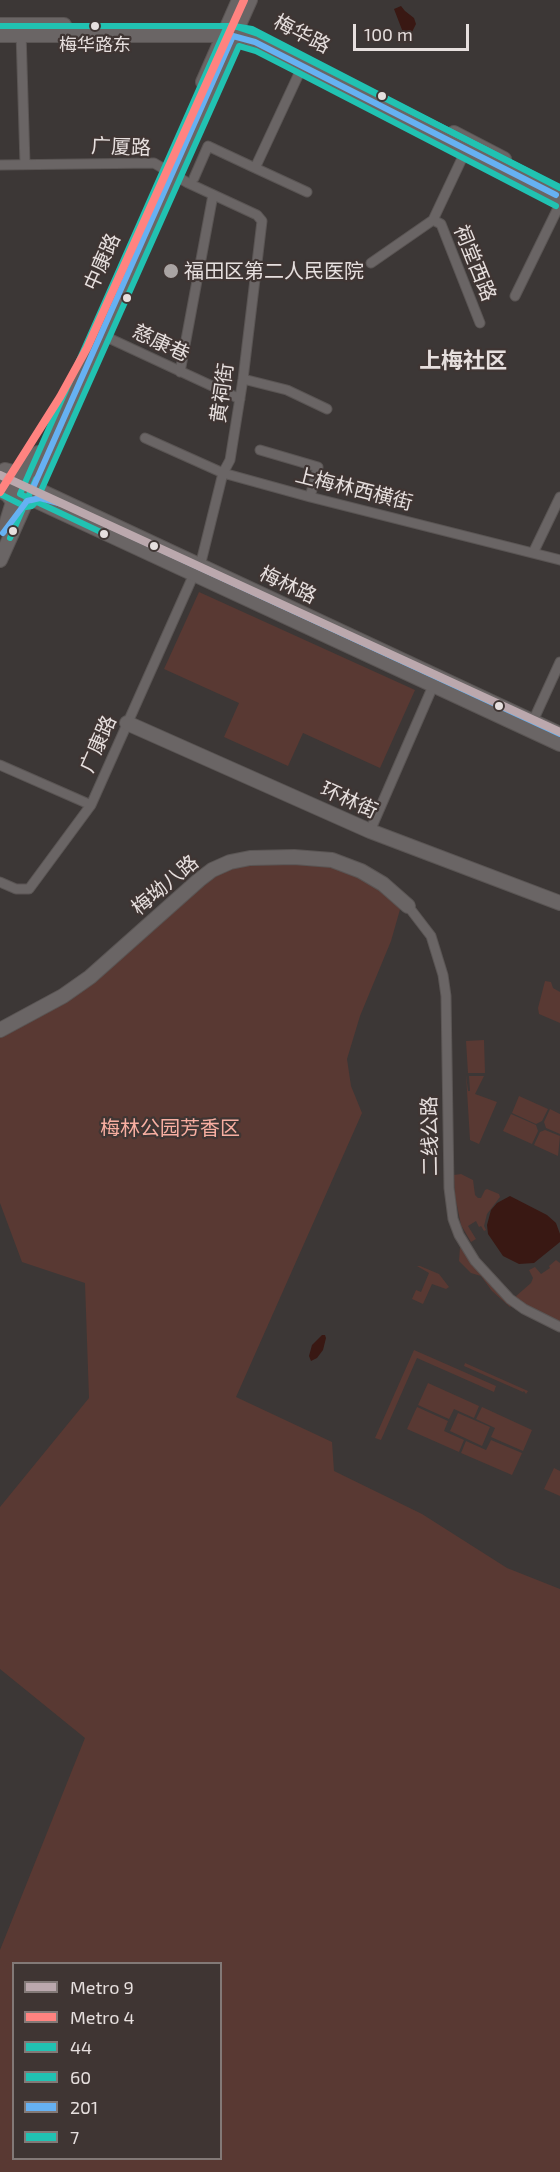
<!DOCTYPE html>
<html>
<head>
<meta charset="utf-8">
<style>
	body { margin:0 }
	#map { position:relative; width:560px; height:2172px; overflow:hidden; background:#3c3736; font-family:"Exo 2",sans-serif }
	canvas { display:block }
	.legend { position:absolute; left:12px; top:1962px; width:210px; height:198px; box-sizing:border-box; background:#3f3533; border:2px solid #827977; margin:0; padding:8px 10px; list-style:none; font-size:18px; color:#e6dfde }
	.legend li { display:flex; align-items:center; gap:12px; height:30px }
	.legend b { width:30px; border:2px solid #827977 }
	.scale { position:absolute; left:353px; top:24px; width:116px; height:27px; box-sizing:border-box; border:3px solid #e6dfde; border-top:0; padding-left:8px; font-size:18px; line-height:21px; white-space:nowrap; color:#e6dfde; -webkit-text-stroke:4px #3f3533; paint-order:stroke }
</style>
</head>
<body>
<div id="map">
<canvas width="560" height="2172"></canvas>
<ul class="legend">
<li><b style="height:8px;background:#bba8ad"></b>Metro 9</li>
<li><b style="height:8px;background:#ff8380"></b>Metro 4</li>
<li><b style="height:8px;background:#21c2b2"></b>44</li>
<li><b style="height:8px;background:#21c2b2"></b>60</li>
<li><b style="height:8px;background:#66b1f2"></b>201</li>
<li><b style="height:8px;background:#21c2b2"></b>7</li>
</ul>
<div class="scale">100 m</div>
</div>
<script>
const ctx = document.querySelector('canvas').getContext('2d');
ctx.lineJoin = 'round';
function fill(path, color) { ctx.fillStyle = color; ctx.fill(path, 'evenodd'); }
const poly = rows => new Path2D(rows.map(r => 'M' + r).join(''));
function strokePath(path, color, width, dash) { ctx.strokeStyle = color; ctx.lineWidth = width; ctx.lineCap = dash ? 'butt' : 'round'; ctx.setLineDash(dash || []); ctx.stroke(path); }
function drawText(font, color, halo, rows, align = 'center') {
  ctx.font = font + ' "Exo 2","Noto Sans SC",sans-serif'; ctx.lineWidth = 4.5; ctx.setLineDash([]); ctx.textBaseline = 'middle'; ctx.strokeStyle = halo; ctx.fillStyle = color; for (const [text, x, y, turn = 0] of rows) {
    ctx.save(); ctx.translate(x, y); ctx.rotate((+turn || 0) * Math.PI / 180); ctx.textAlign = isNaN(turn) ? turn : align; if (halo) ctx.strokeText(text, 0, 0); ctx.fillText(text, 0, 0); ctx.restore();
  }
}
fill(poly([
	[199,592,415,690,380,768,303,733,288,766,224,737,239,703,164,669],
	[239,859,352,866,401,906,391,941,360,1016,347,1059,351,1086,362,1113,236,1397,332,1442,334,1471,422,1514,507,1568,560,1589,560,2172,0,2172,0,1950,85,1738,0,1669,0,1507,89,1398,85,1283,22,1262,0,1203,0,1030,63,996,177,899],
	[14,1964,220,1964,220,2158,14,2158],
	[545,981,551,982,553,988,560,992,560,1023,539,1014,538,1008],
	[484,1040,485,1073,468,1073,466,1041],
	[466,1074,468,1091,470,1091,469,1076,484,1076,475,1094,497,1102,479,1144,470,1140],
	[519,1096,548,1109,542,1121,536,1124,512,1113],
	[550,1109,560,1114,560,1134,546,1128,544,1122],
	[511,1114,536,1125,538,1131,532,1144,503,1131],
	[545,1130,560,1136,558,1156,534,1145,540,1132],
	[461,1174,473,1180,475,1195,478,1198,481,1198,485,1190,487,1189,499,1194,500,1197,487,1214,484,1226,486,1230,484,1231,481,1226,479,1227,476,1221,468,1226,476,1239,471,1242,461,1225,455,1196,454,1175],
	[460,1247,514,1304,510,1307,492,1291,481,1276,471,1273,459,1261],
	[556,1260,560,1263,560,1323,525,1306,515,1297,531,1283,533,1278,529,1270,535,1267,541,1274,550,1268,549,1266],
	[417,1266,420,1266,439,1274,449,1287,446,1289,432,1284,423,1304,412,1299,416,1290,421,1292,429,1273],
	[414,1350,496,1386,494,1392,417,1358,381,1440,375,1438],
	[465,1363,528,1391,526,1394,524,1391,523,1392,464,1366],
	[428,1383,479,1406,474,1418,454,1409,449,1419,418,1405],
	[417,1407,448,1421,444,1431,464,1440,459,1452,407,1429],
	[482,1407,532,1430,523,1451,491,1437,495,1428,476,1419],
	[458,1413,490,1427,482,1446,450,1431],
	[491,1440,522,1453,512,1475,461,1453,466,1441,486,1450],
	[554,1468,560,1471,560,1496,544,1489]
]), '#593933');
fill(poly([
	[401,6,405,11,414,18,416,24,412,32,404,35,394,9],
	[510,1196,547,1215,556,1223,560,1234,560,1242,534,1263,519,1264,503,1256,488,1234,487,1225,491,1210,497,1203],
	[322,1335,325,1335,326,1338,323,1350,317,1358,311,1361,309,1356,312,1345]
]), '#391813');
const street = poly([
	[21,32,25,164],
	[0,165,154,163,188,183,257,215,262,221,243,379,230,460,223,473,200,566],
	[255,168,307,192],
	[194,178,208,146,255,168,303,65],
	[433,220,441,224,480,323],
	[371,263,433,220,466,150],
	[515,296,560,204],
	[100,334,240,399],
	[180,372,213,195],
	[243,379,287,390,327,409],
	[145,438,223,473,310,497,560,560],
	[260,450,318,467,310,497],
	[533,553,560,497],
	[533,721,560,662],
	[0,765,91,805],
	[370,831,433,686],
	[0,882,16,889,29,889,91,805,194,574],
	[408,906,431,936,443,975,446,996,449,1188,453,1219,459,1235,475,1261,510,1299,524,1309,560,1327]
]);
const secondary = poly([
	[0,25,64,25],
	[0,35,234,35,249,38,560,198],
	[203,82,239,0],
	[454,133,504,159],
	[5,470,16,473,23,471,31,457,38,453],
	[0,472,560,734],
	[0,484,560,744],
	[0,490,8,495,13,502,5,528],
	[0,560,250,0],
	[127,723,370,831,560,903],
	[0,1030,63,996,90,977,199,880,212,870,230,862,250,858,294,857,332,860,361,871,383,884,408,906]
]);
strokePath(street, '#5a5554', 11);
strokePath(secondary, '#5a5554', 16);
strokePath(street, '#6a6565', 9);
strokePath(secondary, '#6a6565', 14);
strokePath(poly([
	[105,534,20,494,227,26,237,27,258,34,560,187],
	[10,538,36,479]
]), '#21c2b2', 6);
strokePath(poly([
	[0,494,26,507,32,506,36,502,239,46,256,51,299,73,556,206]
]), '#21c2b2', 6);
strokePath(poly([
	[556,195,255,42,233,36,32,490,560,734],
	[3,533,27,501,40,498,62,504]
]), '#66b1f2', 6);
strokePath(poly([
	[0,26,234,26,252,29,560,188]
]), '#21c2b2', 6);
strokePath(poly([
	[0,475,560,732]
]), '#bba8ad', 8);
strokePath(poly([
	[0,492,60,397,87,348,244,0]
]), '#ff8380', 8);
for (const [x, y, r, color] of [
	[95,26,5,"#e6dfde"],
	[382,96,5,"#e6dfde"],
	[171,271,8,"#aaa4a3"],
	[127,298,5,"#e6dfde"],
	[13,531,5,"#e6dfde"],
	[104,534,5,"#e6dfde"],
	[154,546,5,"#e6dfde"],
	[499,706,5,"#e6dfde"]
]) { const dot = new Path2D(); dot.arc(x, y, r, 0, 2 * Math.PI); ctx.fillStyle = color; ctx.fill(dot); strokePath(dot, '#3f3533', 2); }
drawText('18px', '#e6dfde', '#3f3533', [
	["梅华路东",95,45]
]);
drawText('20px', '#e6dfde', '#3f3533', [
	["梅华路",302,34,27],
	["广厦路",121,147,2],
	["中康路",102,262,-66],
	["祠堂西路",475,263,68],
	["慈康巷",161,343,25],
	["黄祠街",222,393,-82],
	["上梅林西横街",354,489,14],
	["梅林路",288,585,25],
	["广康路",98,744,-66],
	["环林街",349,800,24],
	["梅坳八路",165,885,-40],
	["二线公路",430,1136,-91]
]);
drawText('20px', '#e6dfde', '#3f3533', [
	["福田区第二人民医院",184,271]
], 'left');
drawText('20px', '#f7aea1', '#3f3533', [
	["梅林公园芳香区",170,1128]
]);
drawText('bold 22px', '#e6dfde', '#3f3533', [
	["上梅社区",463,361]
]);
</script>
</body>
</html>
